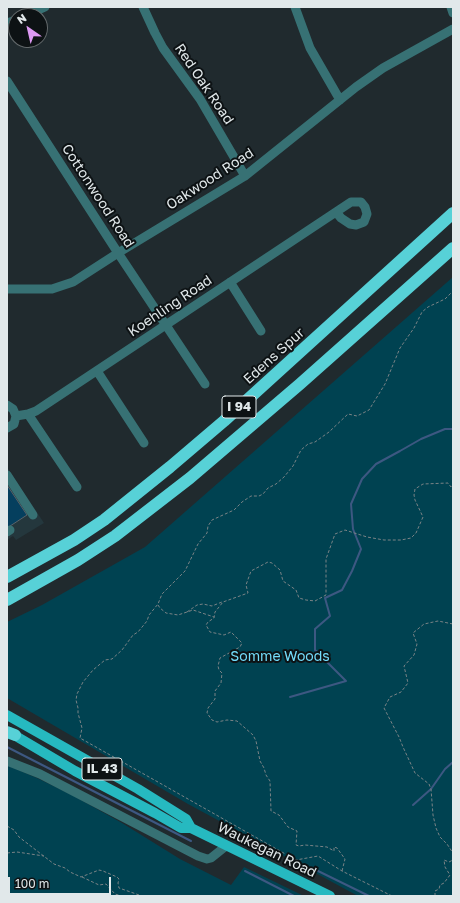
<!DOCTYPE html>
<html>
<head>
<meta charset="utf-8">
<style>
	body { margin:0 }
	#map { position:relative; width:460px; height:903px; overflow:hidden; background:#202a2e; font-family:"Golos Text",sans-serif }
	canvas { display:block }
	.frame { position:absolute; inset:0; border:8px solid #e1e8ea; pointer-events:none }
	.north { position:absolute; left:8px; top:8px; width:40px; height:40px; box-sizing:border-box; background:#0d1214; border:1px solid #62686a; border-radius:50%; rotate:326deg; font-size:11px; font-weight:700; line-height:16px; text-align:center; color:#e1e8ea }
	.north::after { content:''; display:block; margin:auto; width:14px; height:18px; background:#dd99f3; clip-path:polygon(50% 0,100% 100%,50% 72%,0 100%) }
	.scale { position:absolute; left:8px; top:877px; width:103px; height:18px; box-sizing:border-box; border:2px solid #e1e8ea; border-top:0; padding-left:5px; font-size:12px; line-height:14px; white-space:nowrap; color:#e1e8ea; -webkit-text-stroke:3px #0d1214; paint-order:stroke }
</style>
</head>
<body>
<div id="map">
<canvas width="460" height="903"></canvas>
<div class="frame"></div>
<div class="north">N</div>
<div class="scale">100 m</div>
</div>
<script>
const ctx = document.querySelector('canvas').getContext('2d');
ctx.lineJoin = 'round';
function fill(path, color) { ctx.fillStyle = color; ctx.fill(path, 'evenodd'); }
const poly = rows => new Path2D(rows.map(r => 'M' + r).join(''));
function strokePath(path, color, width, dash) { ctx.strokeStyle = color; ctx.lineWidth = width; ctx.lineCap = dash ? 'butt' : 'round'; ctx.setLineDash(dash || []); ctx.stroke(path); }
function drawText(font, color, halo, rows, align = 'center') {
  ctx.font = font + ' "Golos Text",sans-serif'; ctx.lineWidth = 4; ctx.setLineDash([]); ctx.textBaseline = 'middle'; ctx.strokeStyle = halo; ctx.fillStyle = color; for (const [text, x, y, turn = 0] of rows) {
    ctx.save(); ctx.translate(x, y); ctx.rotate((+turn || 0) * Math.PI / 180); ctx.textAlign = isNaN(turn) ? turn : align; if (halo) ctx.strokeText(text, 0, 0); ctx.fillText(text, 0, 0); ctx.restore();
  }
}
fill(poly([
	[7,467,44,523,16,540,13,536,7,540]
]), '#24373d');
fill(poly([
	[453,277,453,896,358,896,188,804,7,698,7,622,42,605,145,547],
	[7,765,37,778,72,795,122,823,180,859,231,885,244,867,304,896,7,896]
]), '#004251');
strokePath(poly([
	[290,697,346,681,315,650,315,629,330,616,325,598,342,590,352,571,361,549,353,529,351,504,362,479,376,464,400,451,421,439,445,429,453,429],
	[7,747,191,841],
	[413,805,431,789,445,769,453,762],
	[314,869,369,896],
	[245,871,294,896]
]), '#3d5882', 2);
const building = poly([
	[7,485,27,515,7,528,7,485]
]);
fill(building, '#053f5e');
strokePath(building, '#59636a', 1);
strokePath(poly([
	[158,605,160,608,166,613,178,615,193,610,214,617],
	[187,612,197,605,203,604,212,606,222,602],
	[453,624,438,621,424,624,413,633,417,644,414,655,404,666,408,683,401,692,390,697,384,708,399,737,403,747,415,773,429,784,431,789,433,815,436,828,440,837,447,844,453,853],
	[7,826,14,830,19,837,54,864,65,868,70,872,81,877,99,870,103,871,117,877,119,879,118,883,119,888,142,896],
	[7,853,17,852,44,856],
	[342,871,345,859,337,848,334,847,334,851,327,847,305,845,299,846,296,845,297,831,288,827,279,815,271,811,270,781,266,775,264,768,260,761,256,741,253,735,237,721,227,720,217,722,212,720,207,713,208,708,215,699,215,691,221,683,222,673,219,670,218,666,220,658,240,647,242,643,231,632,224,635,210,632,206,625,208,622,214,618,215,612,223,602,248,593,246,585,251,571,268,562,272,563,280,570,283,581,296,590,299,598,306,600,315,601,326,595,326,559,335,534,345,530,367,537,384,540,401,540,411,538,416,533,423,517,415,500,414,495,415,489,423,484,448,483,451,487,453,485],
	[82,877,99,885,106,884,115,894,122,896],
	[392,896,342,871,318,856,296,860,80,738,82,728,78,713,78,708,76,700,77,694,83,682,93,670,105,660,112,659,122,650,133,635,138,632,147,621,149,615,158,604,162,594,185,571,198,544,207,533,208,526,212,520,234,510,242,502,251,496,259,496,263,494,268,488,276,484,284,477,293,466,301,450,308,444,315,442,329,432,348,414,357,416,369,410,385,384,400,348,414,328,422,312,428,307,445,299,453,291],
	[435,896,435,891,439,889,440,885,444,883,450,875,445,867,444,860,449,862,453,860]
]), '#7a8386', 1, [3, 2]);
strokePath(poly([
	[143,7,155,33,163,48,200,99,245,176],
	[295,7,310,48,340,100],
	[451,7,453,13],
	[25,16,45,7],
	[7,23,16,20],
	[7,81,118,253,205,384],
	[230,282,261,331],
	[7,289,52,289,73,282,118,253,245,176,356,87,383,68,453,29],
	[97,371,144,443],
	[7,405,13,409,16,416,14,424,7,428],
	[28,414,77,487],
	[16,416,28,414,36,411,351,202,361,202,365,207,367,214,364,222,356,225,350,224,341,218,336,212],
	[7,475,33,515],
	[7,532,10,530],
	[7,761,40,774,198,856,207,859,211,858,226,846]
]), '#377174', 9);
strokePath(poly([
	[7,715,138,789,186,819,191,828],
	[9,732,75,771,155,813,181,828,191,828,330,896]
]), '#26b9c0', 10);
strokePath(poly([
	[7,577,74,540,104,520,170,467,224,421,453,213],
	[7,600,78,560,115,536,190,478,300,384,453,248],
	[7,732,15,735]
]), '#57d1d7', 12);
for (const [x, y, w] of [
	[239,407,34],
	[102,769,40]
]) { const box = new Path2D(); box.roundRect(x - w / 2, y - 11, w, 22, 3); ctx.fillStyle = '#0d1214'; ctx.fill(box); strokePath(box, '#e1e8ea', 1); }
drawText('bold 13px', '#e1e8ea', null, [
	["I 94",239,407],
	["IL 43",102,769]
]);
drawText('14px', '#e1e8ea', '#0d1214', [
	["Red Oak Road",204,84,56],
	["Oakwood Road",210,179,-33],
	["Cottonwood Road",98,196,57],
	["Koehling Road",170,306,-34],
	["Edens Spur",274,356,-42],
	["Waukegan Road",267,850,26]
]);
drawText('14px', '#73dcfa', '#0d1214', [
	["Somme Woods",280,657]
]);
</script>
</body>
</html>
